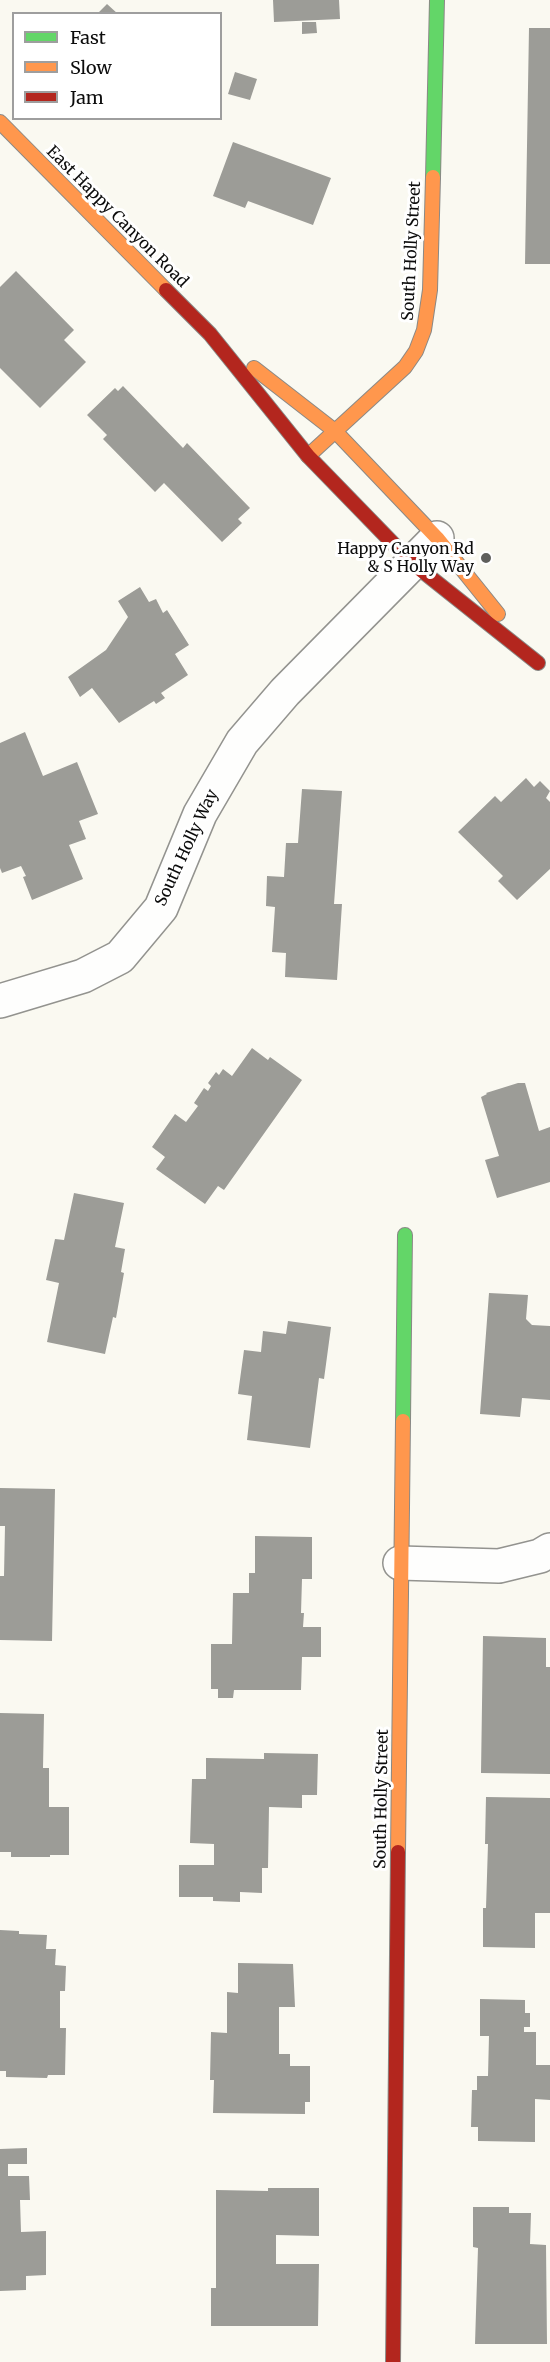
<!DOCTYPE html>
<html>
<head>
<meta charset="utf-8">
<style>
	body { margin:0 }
	#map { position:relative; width:550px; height:2362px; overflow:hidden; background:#faf9f1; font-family:Merriweather,serif }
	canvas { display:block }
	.legend { position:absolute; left:12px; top:12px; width:210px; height:108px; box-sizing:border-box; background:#fff; border:2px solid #9e9e9e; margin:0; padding:8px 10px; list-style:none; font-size:18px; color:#0c0c0c }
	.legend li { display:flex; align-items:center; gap:12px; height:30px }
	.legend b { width:30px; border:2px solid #9e9e9e }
</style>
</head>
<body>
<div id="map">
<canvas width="550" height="2362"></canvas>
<ul class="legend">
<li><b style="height:8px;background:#63d668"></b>Fast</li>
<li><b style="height:8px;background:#ff974d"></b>Slow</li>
<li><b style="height:8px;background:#b3261e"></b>Jam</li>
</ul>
</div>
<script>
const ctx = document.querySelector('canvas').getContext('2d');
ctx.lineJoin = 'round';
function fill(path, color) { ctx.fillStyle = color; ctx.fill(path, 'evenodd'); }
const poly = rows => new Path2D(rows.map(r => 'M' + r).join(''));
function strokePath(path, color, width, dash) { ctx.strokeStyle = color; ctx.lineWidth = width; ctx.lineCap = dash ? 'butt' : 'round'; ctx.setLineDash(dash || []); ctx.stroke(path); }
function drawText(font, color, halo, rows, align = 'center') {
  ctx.font = font + ' Merriweather,serif'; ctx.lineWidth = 6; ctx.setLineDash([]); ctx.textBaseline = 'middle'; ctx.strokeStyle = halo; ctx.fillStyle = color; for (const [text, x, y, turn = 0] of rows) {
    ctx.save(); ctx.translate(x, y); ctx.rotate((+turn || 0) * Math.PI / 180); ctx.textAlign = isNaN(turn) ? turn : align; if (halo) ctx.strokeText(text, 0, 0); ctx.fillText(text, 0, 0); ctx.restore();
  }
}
fill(poly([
	[273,0,339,0,340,19,274,22],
	[107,4,118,14,97,14],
	[302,22,316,22,317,33,302,34],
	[529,28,550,28,550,264,525,264],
	[235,72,257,79,250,100,228,94],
	[233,142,331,178,313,225,248,201,245,208,213,196],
	[16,271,74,330,64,340,86,362,40,408,0,368,0,287],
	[123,386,183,448,187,443,250,508,238,519,242,523,222,542,164,483,155,492,103,439,107,435,87,415,115,388,118,391],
	[140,587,149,602,156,599,163,613,167,610,189,645,175,654,188,675,161,693,165,698,156,704,154,701,119,723,92,688,80,697,68,677,106,650,128,617,118,601],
	[25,732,43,776,77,762,98,814,79,821,86,839,69,845,83,879,32,900,23,877,26,876,21,866,2,873,0,868,0,743],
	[526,778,534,787,540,781,550,791,546,798,550,802,550,869,517,900,498,881,503,876,458,832,495,796,501,802],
	[302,789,342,791,334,904,342,904,337,980,285,977,286,953,272,952,275,907,266,906,267,876,284,877,286,843,298,843],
	[252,1048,268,1060,270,1057,302,1080,224,1190,218,1186,205,1204,156,1169,165,1157,152,1147,175,1114,186,1122,198,1106,194,1103,204,1088,208,1091,211,1086,208,1083,216,1072,219,1075,223,1069,232,1076],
	[518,1083,525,1083,539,1131,550,1127,550,1182,497,1198,485,1160,499,1156,481,1097,487,1094,486,1093],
	[74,1193,124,1203,115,1247,125,1249,121,1272,124,1273,116,1318,113,1317,105,1354,47,1342,59,1283,46,1280,55,1239,64,1240],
	[489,1293,528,1295,526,1319,532,1325,550,1326,550,1400,522,1398,520,1417,480,1414],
	[288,1321,331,1327,324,1379,319,1378,310,1448,247,1440,252,1396,238,1394,244,1350,261,1352,263,1331,286,1334],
	[0,1488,55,1489,52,1641,0,1640,0,1576,4,1576,5,1526,0,1526],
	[255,1536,312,1537,312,1579,302,1579,301,1613,304,1613,303,1627,321,1627,321,1657,302,1657,301,1690,234,1690,233,1698,218,1698,218,1689,211,1689,211,1644,232,1644,233,1593,249,1593,249,1573,255,1573],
	[483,1636,546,1638,546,1667,550,1667,550,1774,481,1773],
	[0,1713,44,1714,43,1768,49,1768,49,1807,69,1807,69,1855,50,1855,50,1857,11,1857,11,1852,0,1852],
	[264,1753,318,1754,317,1795,302,1795,302,1808,269,1807,268,1868,262,1868,262,1893,240,1892,240,1902,213,1901,213,1897,179,1897,179,1865,214,1865,214,1844,190,1843,192,1779,206,1779,206,1758,264,1759],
	[486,1797,550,1798,550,1913,535,1913,535,1948,483,1947,483,1908,486,1908,488,1844,485,1844],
	[0,1930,19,1931,19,1934,47,1935,46,1949,56,1949,55,1965,66,1966,65,1991,60,1991,60,2028,66,2028,65,2075,48,2075,47,2078,6,2077,6,2071,0,2071],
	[238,1963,293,1964,295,2007,279,2007,279,2054,290,2054,290,2066,310,2066,310,2102,305,2102,305,2114,213,2113,214,2080,210,2080,211,2032,227,2033,227,1992,238,1993],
	[480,1999,525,2000,525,2013,530,2013,530,2027,524,2027,524,2032,536,2032,536,2065,550,2065,550,2100,535,2099,535,2142,478,2141,478,2127,471,2127,472,2090,477,2090,477,2076,488,2076,489,2036,480,2036],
	[27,2148,27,2164,8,2164,8,2176,29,2176,30,2200,20,2200,21,2232,46,2231,46,2275,26,2276,26,2290,0,2291,0,2149],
	[268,2188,319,2188,319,2236,276,2235,276,2264,319,2264,318,2326,211,2326,211,2288,216,2288,216,2190,268,2191],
	[473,2207,509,2207,509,2213,531,2213,530,2244,546,2245,547,2344,475,2344,478,2248,473,2247]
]), '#9c9c97');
const street = poly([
	[0,1001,83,976,120,957,161,908,200,814,242,742,285,692,437,538],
	[400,1563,499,1566,540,1556,550,1550]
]);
const fast = poly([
	[433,177,437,0],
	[403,1421,405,1235]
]);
const slow = poly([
	[0,122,166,290],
	[254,368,335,431,437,538,498,614],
	[308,456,405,367,416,351,424,330,430,290,433,177],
	[398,1852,403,1421]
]);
const jam = poly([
	[166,290,210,334,308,456,411,562,538,663],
	[393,2362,398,1852]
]);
strokePath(street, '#93938f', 36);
strokePath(fast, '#8a8986', 16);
strokePath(slow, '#8a8986', 16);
strokePath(jam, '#8a8986', 16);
strokePath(street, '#fefefd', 33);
strokePath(fast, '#63d668', 14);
strokePath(slow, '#ff974d', 14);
strokePath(jam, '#b3261e', 14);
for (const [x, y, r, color] of [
	[486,558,6,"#5f5f5c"]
]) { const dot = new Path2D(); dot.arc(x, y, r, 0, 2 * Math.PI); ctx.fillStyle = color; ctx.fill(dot); strokePath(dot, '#fff', 2); }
drawText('16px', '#0c0c0c', '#fff', [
	["East Happy Canyon Road",117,217,45],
	["South Holly Street",412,251,-87],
	["South Holly Way",187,848,-65],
	["South Holly Street",382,1799,-89]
]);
drawText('16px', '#0c0c0c', '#fff', [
	["Happy Canyon Rd",474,549],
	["& S Holly Way",474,567]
], 'right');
</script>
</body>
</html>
